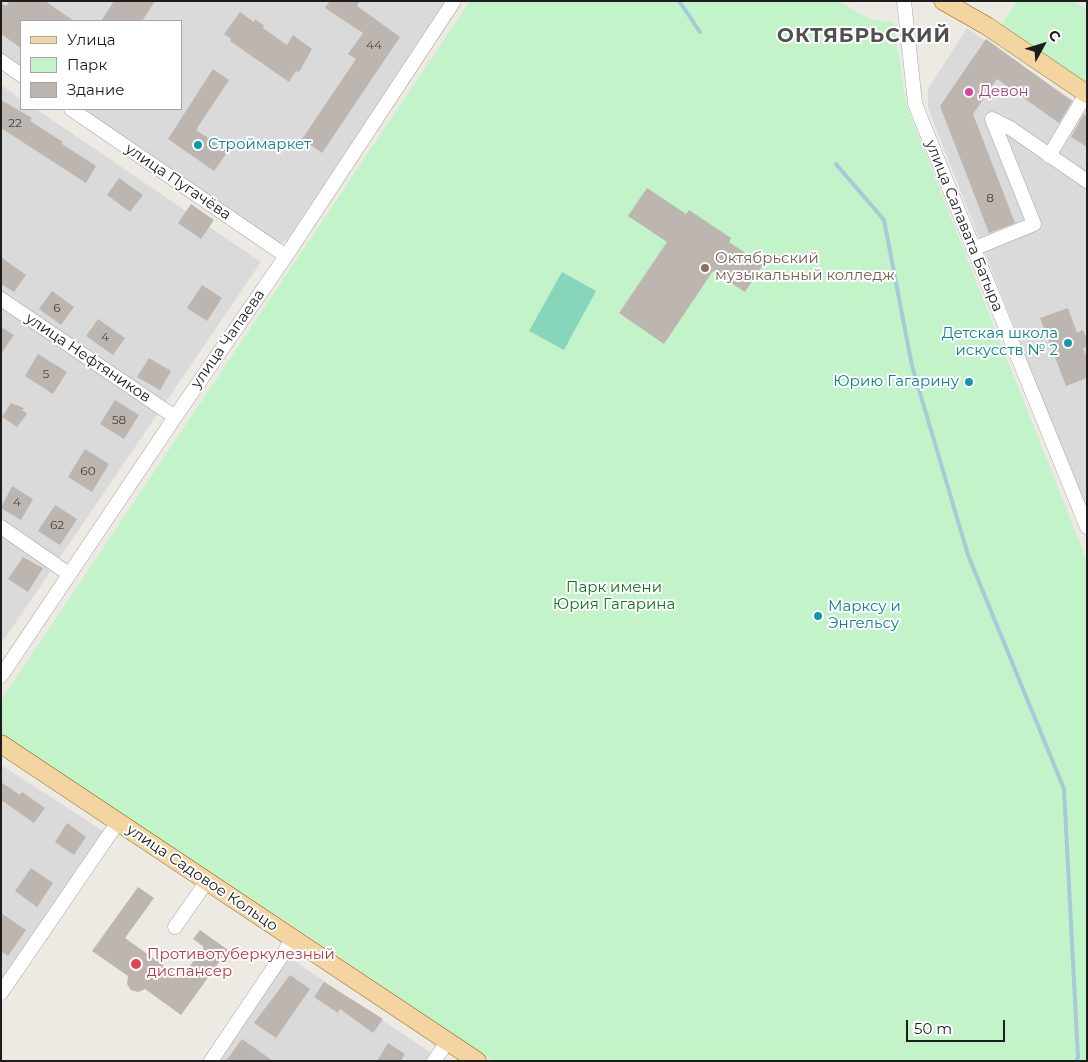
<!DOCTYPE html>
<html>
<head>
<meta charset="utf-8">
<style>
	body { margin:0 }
	#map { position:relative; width:1088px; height:1062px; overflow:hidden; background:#edeae3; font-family:Montserrat,sans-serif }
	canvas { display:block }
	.frame { position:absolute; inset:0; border:2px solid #1d1d1d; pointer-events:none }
	.legend { position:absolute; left:20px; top:20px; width:162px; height:90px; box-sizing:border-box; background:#fff; border:1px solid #a5a5a5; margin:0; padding:6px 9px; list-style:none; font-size:15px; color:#1d1d1d }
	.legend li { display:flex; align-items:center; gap:10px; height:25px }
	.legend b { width:25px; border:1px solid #a5a5a5 }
	.north { position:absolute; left:1018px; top:20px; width:50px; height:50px; -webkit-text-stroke:4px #fff; paint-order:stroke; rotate:51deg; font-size:14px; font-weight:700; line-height:20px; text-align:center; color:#1d1d1d }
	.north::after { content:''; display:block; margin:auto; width:18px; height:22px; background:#1d1d1d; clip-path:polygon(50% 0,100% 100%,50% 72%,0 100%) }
	.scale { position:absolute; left:906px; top:1020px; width:99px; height:22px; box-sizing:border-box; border:2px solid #1d1d1d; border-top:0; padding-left:6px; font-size:15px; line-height:18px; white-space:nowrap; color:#1d1d1d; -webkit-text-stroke:4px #fff; paint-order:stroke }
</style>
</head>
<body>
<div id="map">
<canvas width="1088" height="1062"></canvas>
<div class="frame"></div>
<ul class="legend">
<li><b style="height:6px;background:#f4d5a1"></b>Улица</li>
<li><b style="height:14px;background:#c3f4c9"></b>Парк</li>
<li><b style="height:14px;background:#bdb6b0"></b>Здание</li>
</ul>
<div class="north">С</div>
<div class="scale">50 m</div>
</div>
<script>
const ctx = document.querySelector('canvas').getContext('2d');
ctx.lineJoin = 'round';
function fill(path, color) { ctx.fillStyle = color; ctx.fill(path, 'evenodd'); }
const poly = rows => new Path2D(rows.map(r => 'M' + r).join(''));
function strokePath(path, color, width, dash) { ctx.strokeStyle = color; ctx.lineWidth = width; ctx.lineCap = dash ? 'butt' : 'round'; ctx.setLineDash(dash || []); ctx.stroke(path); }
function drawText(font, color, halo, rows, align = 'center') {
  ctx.font = font + ' Montserrat,sans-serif'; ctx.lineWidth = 4; ctx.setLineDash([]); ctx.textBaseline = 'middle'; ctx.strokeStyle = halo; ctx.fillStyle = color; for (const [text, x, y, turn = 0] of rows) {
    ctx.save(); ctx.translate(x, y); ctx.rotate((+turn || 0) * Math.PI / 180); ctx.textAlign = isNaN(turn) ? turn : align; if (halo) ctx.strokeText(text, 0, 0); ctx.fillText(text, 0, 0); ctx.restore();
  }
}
fill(poly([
	[1,1,446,1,288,239,282,243,279,243,80,109,181,109,181,21,21,21,21,69,1,55],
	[967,28,1087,110,1087,512,928,108,928,89],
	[1,85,21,99,21,109,36,109,261,262,1,644],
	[1,765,103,831,1,993],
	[287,956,443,1061,218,1061]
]), '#dbdada');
fill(poly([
	[470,1,838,1,872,20,894,22,906,104,1087,561,1087,1061,493,1061,313,939,1,735,1,700],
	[1017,1,1074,1,1087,10,1087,91,998,30]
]), '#c3f4c9');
fill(poly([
	[562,272,596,291,564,350,529,331]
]), '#87d6bc');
strokePath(poly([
	[679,1,700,32],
	[836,164,884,220,912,366,968,555,1064,789,1078,1058,1076,1061]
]), '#a7cad7', 4);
fill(poly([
	[10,1,45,1,74,21,21,21,21,48,1,34,1,3,6,6],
	[114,1,155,1,142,21,101,21],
	[330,1,360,1,357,6,400,37,322,153,302,139,356,59,348,54,363,33,325,8],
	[240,12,254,22,255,19,264,26,263,28,287,45,293,35,312,49,299,72,296,71,289,82,230,41,231,39,224,34],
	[986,39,1072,101,1059,123,997,79,973,114,1015,223,989,233,940,106],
	[213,69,229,80,196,130,228,151,214,171,168,139],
	[1,100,32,118,30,121,63,142,62,144,96,166,86,183,1,128],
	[1084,114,1087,116,1087,147,1071,137],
	[119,178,143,195,130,212,107,195],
	[647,188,686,214,689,210,731,238,729,242,763,265,745,292,713,271,664,344,619,313,667,242,628,216],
	[191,204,214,220,201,239,178,223],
	[1,257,26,275,14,292,1,284],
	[202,285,222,298,207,321,187,308],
	[52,291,74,307,61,325,39,309],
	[1068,308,1077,333,1083,330,1087,340,1087,347,1083,348,1087,358,1087,378,1066,386,1040,318],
	[98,319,125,338,113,355,86,336],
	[1,327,14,335,1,354],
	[38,354,67,372,53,394,25,376],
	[149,358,171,371,160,390,137,377],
	[115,400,139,415,124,439,100,424],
	[11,403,24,408,22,410,27,414,17,427,2,417],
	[85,449,109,464,92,492,68,477],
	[12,486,33,499,21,520,1,508],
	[55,505,77,519,60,545,38,531],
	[23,557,43,568,28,592,8,579],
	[1,782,20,795,22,792,45,808,34,823,1,800],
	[67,823,86,837,74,855,55,842],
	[31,868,53,883,37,907,15,891],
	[138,887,154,898,125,938,181,978,204,947,193,939,200,930,228,950,181,1015,145,989,138,992,131,990,127,984,128,976,92,951],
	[1,913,26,930,8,956,1,951],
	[290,975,310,989,276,1038,254,1023],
	[324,982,383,1019,373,1033,340,1009,338,1013,314,997],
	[242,1039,273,1061,226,1061],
	[388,1043,405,1054,401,1061,377,1061]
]), '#bdb6b0');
const minor = poly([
	[904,1,915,103,919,114,1087,527],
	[1,61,21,75],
	[71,109,286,256],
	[1049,156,1086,94],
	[973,249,1034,224,992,119,1010,128,1087,181],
	[1,299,175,417],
	[1,527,69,574],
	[1,676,175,417,286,256,454,1],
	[175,927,207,881],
	[1,993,118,822],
	[211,1061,293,939],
	[434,1061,448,1041]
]);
const major = poly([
	[943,1,987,26,1087,94],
	[1,744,477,1061]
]);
strokePath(minor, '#a4a4a4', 15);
strokePath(major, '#89670c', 19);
strokePath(minor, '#fff', 14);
strokePath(major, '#f4d5a1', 18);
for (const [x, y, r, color] of [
	[969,92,5,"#d1479c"],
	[198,145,5,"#0f9aa8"],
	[705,268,5,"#8d6e63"],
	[1068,343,5,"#0f9aa8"],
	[969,382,5,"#0f9aa8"],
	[818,616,5,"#0f9aa8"],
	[136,964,6,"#e0444e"]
]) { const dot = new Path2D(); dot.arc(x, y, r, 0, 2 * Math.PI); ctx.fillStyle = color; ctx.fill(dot); strokePath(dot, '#fff', 2); }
drawText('12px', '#454342', null, [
	["44",374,45],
	["22",15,123],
	["8",990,198],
	["6",57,308],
	["4",105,337],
	["5",46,374],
	["58",119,420],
	["60",88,471],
	["4",17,502],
	["62",57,525]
]);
drawText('15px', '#b23c85', '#fff', [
	["Девон",979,92]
], 'left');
drawText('15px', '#0d838f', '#fff', [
	["Строймаркет",208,145],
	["Детская школа",1058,334,"right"],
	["искусств № 2",1058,351,"right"],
	["Юрию Гагарину",959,382,"right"],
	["Марксу и",828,607],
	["Энгельсу",828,624]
], 'left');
drawText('15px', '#1d1d1d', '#fff', [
	["улица Пугачёва",178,182,34],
	["улица Салавата Батыра",964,226,68],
	["улица Чапаева",228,339,-55],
	["улица Нефтяников",88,358,34],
	["улица Садовое Кольцо",202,878,34]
]);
drawText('15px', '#785e54', '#fff', [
	["Октябрьский",715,259],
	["музыкальный колледж",715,276]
], 'left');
drawText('15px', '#147121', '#fff', [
	["Парк имени",614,588],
	["Юрия Гагарина",614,605]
]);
drawText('15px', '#be3a42', '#fff', [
	["Противотуберкулезный",147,955],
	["диспансер",147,972]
], 'left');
ctx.letterSpacing = '1px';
drawText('bold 20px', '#505050', '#fff', [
	["ОКТЯБРЬСКИЙ",864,36]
]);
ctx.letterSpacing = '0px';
</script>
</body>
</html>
